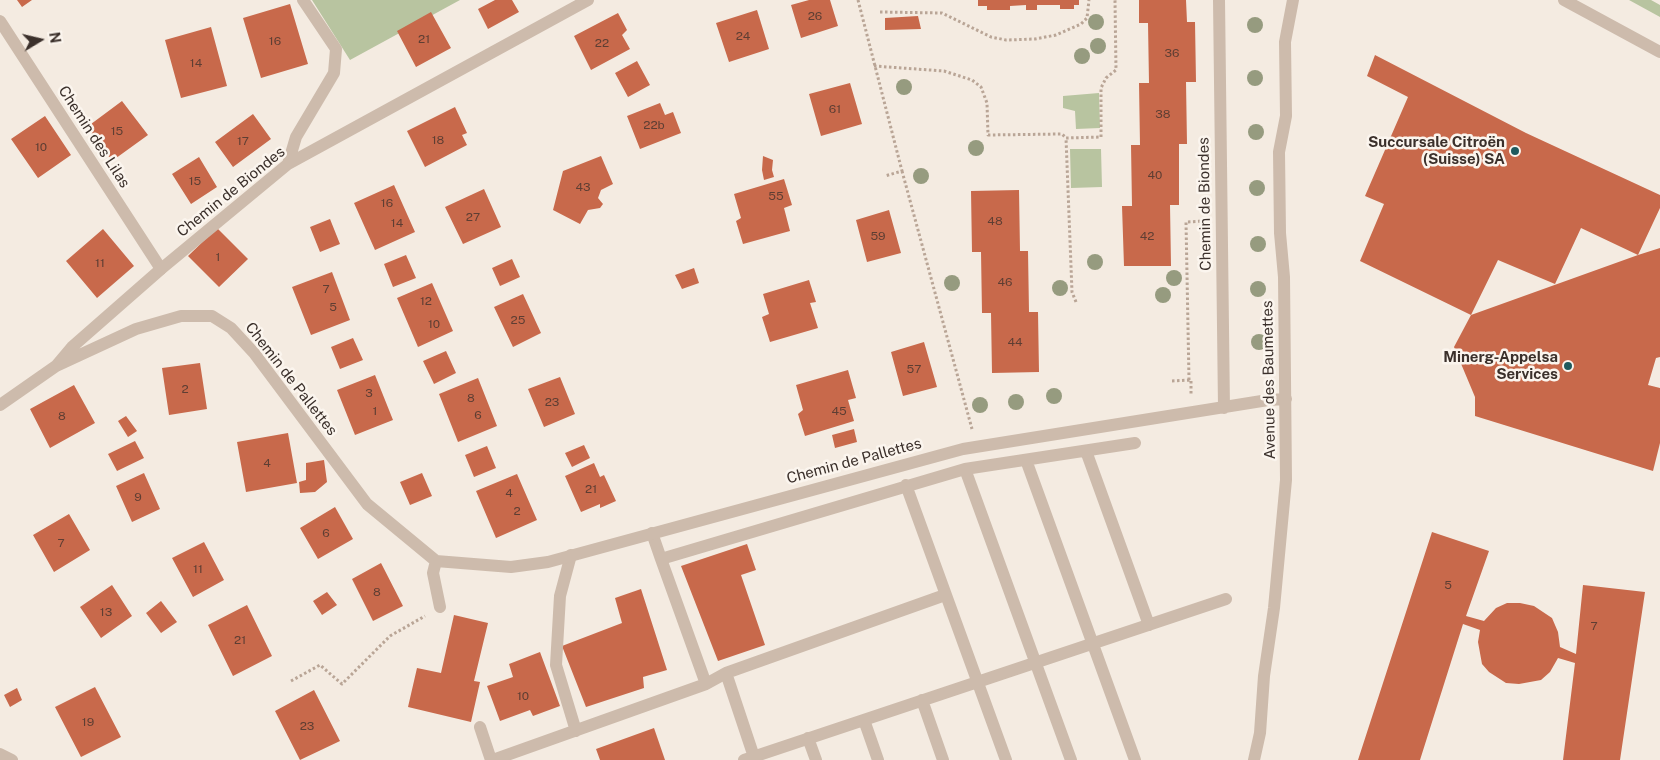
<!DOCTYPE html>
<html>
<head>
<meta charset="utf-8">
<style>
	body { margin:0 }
	#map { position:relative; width:1660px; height:760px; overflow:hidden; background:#f4ebe1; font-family:"Public Sans",sans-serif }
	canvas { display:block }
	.north { position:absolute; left:15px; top:15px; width:50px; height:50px; -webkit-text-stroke:4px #fbf5ee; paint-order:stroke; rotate:81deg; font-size:14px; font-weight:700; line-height:20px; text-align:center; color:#3b302b }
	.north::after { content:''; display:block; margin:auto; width:18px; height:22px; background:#3b302b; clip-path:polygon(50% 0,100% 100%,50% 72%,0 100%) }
</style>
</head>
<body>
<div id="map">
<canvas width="1660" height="760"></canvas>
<div class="north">N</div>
</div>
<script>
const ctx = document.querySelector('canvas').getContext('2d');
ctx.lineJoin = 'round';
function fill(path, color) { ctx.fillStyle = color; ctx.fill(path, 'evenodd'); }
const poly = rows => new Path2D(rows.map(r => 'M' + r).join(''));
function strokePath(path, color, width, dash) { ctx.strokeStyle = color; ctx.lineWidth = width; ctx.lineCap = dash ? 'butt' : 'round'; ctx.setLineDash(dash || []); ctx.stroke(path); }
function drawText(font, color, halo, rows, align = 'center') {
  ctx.font = font + ' "Public Sans",sans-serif'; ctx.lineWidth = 5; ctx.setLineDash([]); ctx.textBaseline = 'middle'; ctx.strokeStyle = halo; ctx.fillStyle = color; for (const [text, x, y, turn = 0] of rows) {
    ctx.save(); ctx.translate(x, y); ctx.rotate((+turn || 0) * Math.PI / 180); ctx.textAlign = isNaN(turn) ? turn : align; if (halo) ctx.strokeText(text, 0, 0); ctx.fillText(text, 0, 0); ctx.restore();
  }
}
fill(poly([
	[312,0,460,0,350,60],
	[1629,0,1651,0,1660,5,1660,17],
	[1099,93,1100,128,1076,129,1075,111,1063,108,1063,96],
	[1070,149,1101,149,1102,187,1071,188]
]), '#b8c4a0');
fill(poly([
	[17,0,32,0,22,7],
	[495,0,512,0,519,12,488,29,478,9],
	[809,0,830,0,838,26,801,38,791,5],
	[978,0,1079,0,1079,5,1074,5,1074,9,1060,9,1060,5,1037,5,1037,10,1026,10,1026,5,1010,6,1010,10,987,10,987,6,978,6],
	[1139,0,1186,0,1187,22,1195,22,1196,82,1186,82,1187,144,1179,144,1179,205,1170,205,1171,266,1124,266,1122,206,1132,206,1131,145,1140,145,1139,83,1149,83,1148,23,1139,23],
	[290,4,308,64,261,78,243,18],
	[757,10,769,49,729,62,716,23],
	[431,12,451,48,416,67,397,31],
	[618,13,627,30,622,35,630,49,591,70,574,36],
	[918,16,921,29,885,30,885,18],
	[211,27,227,86,181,98,165,40],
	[1375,55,1526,133,1660,195,1660,208,1638,255,1660,248,1660,357,1656,358,1648,385,1660,388,1660,443,1653,471,1475,416,1475,397,1454,347,1471,315,1360,261,1384,204,1365,196,1408,97,1367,76],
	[1581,228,1638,255,1471,315,1498,260,1555,284],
	[637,61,650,85,628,97,615,73],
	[850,83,862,124,821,136,809,94],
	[122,101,148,135,112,161,87,127],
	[660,103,665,115,673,112,681,133,640,149,627,116],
	[455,107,467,133,462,135,467,145,425,167,407,131],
	[253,114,271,139,233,167,215,142],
	[45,116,71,155,38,178,11,139],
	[601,156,613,184,601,190,598,198,603,204,600,208,588,210,580,224,553,210,563,171],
	[763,156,773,160,772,170,774,177,764,180,762,170],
	[199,157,217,187,191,204,172,174],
	[784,179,792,205,784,208,790,231,743,244,736,221,741,218,734,194],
	[394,185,415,232,375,250,354,203],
	[484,189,501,227,463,244,445,207],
	[1019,190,1020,251,1028,251,1029,312,1038,312,1039,372,992,373,991,313,982,313,981,252,972,252,971,191],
	[889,210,901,253,867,262,856,220],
	[330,219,340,244,320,252,310,227],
	[217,228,248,259,219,287,188,256],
	[103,229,134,266,97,298,66,261],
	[406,255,416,278,393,287,384,264],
	[512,259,520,277,500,286,492,268],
	[694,268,699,283,682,289,675,275],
	[332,272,350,320,311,335,292,287],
	[809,280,816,302,810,303,818,328,770,342,762,317,769,314,763,294],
	[432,283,453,331,418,347,397,298],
	[523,294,541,333,513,347,494,307],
	[353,338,363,360,340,369,331,347],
	[924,342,937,387,903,396,891,352],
	[446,351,456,373,434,384,423,361],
	[200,363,207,409,169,415,162,368],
	[848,370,856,398,848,400,854,421,805,436,798,414,803,410,796,385],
	[375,375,393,420,355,435,337,390],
	[560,377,575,414,544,427,528,389],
	[478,378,497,426,458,442,439,394],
	[74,385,95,423,50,448,30,409],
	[126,416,137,431,128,437,118,421],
	[854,429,857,442,835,448,832,435],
	[288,433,297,483,246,492,237,442],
	[135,441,144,458,117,471,108,454],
	[584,445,590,458,572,467,565,453],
	[487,446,496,468,474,477,465,455],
	[324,460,327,482,315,492,300,493,299,482,306,480,306,463],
	[594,463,600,477,604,475,616,501,600,508,600,504,581,512,565,476],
	[144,473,160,509,132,522,116,486],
	[422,473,432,496,410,505,400,482],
	[517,474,537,520,496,538,476,491],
	[335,507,353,539,318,559,300,528],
	[69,514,90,550,54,572,33,535],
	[1432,532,1489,551,1466,616,1484,621,1496,608,1507,603,1520,603,1534,606,1552,618,1558,632,1560,647,1576,654,1583,585,1645,592,1620,760,1563,760,1575,663,1558,658,1550,672,1541,680,1519,684,1506,683,1489,672,1482,664,1478,642,1480,630,1463,624,1420,760,1358,760],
	[204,542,224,580,193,597,172,558],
	[747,544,756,570,741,575,765,645,718,661,681,566],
	[381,563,403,606,373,621,352,579],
	[112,585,132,616,101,638,80,607],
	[641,589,667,670,643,677,644,688,586,707,562,646,622,623,615,598],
	[327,592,337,605,322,615,313,601],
	[161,601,177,622,161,633,146,613],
	[247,605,272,656,233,676,208,625],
	[454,615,488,623,474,681,480,682,471,722,408,707,417,668,441,673],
	[540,652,560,706,533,716,530,710,500,721,487,686,513,677,509,664],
	[95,687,121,737,81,757,55,707],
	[17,688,22,700,10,707,4,695],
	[314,690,340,741,300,760,275,711],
	[654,728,665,760,600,760,596,749]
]), '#c8694b');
strokePath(poly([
	[858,0,902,171,885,176],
	[880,12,942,13,991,37,1006,40,1035,39,1056,35,1081,24,1087,18,1089,0],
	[874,66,944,71,972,80,981,87,987,103,988,135,1062,134,1066,138],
	[902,171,972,429],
	[1076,302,1072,292,1066,138,1101,137,1101,88,1106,78,1116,70,1115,0],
	[1189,380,1186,222,1205,221],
	[1172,381,1191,380,1191,394],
	[291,681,320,665,342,684,390,636,425,616]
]), '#b9a596', 3, [2.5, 2.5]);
strokePath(poly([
	[0,21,161,269],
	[1086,451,1149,625],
	[1026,460,1135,760],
	[965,469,1071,760],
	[906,485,1006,760],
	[652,533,661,559],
	[571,555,560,596,556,665,576,731],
	[726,673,706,684,661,559,965,469,1135,443],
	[922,700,943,760],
	[864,720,878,760],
	[808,738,816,760],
	[493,760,706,684],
	[744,760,1226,599],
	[755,760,726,673,945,595]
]), '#cdbbac', 12);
strokePath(poly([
	[1219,0,1224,408],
	[1564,0,1660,52],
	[288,164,296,137,334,73,336,49,303,0],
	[56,366,136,329,181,316,212,316,231,328,254,353,367,504,436,561,511,567,548,562,963,449,1268,400,1286,399],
	[0,405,56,366,72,347,161,269,288,164,588,0],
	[436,561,433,573,440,607],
	[480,727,491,760],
	[0,754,12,760],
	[1254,760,1260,733,1264,676,1274,608,1286,480,1284,277,1280,233,1279,152,1286,116,1285,42,1293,0]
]), '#cdbbac', 12);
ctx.fillStyle = '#969b7f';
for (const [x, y] of [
	[1096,22],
	[1255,25],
	[1098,46],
	[1082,56],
	[1255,78],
	[904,87],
	[1256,132],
	[976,148],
	[921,176],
	[1257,188],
	[1258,244],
	[1095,262],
	[1174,278],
	[952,283],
	[1060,288],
	[1258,289],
	[1163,295],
	[1259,342],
	[1054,396],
	[1016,402],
	[980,405]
]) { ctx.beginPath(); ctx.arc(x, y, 8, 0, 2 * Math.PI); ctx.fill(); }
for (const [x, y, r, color] of [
	[1515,151,5,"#1f5a5e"],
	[1568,366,5,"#1f5a5e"]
]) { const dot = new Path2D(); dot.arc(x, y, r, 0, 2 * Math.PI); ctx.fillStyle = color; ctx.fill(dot); strokePath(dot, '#fbf5ee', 2); }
drawText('12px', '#5e3e33', null, [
	["26",815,16],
	["24",743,36],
	["21",424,39],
	["16",275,41],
	["22",602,43],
	["36",1172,53],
	["14",196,63],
	["61",835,109],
	["38",1163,114],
	["22b",654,125],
	["15",117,131],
	["18",438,140],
	["17",243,141],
	["10",41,147],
	["40",1155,175],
	["15",195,181],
	["43",583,187],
	["55",776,196],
	["16",387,203],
	["27",473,217],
	["48",995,221],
	["14",397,223],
	["59",878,236],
	["42",1147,236],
	["1",218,257],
	["11",100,263],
	["46",1005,282],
	["7",326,289],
	["12",426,301],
	["5",333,307],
	["25",518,320],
	["10",434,324],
	["44",1015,342],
	["57",914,369],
	["2",185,389],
	["3",369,393],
	["8",471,398],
	["23",552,402],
	["1",375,411],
	["45",839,411],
	["6",478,415],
	["8",62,416],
	["4",267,463],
	["21",591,489],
	["4",509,493],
	["9",138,497],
	["2",517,511],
	["6",326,533],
	["7",61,543],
	["11",198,569],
	["5",1448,585],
	["8",377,592],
	["13",106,612],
	["7",1594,626],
	["21",240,640],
	["10",523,696],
	["19",88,722],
	["23",307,726]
]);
drawText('15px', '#3b302b', '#fbf5ee', [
	["Chemin des Lilas",94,137,57],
	["Chemin de Biondes",231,192,-39],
	["Chemin de Biondes",1205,204,-91],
	["Chemin de Pallettes",291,379,52],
	["Avenue des Baumettes",1269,380,-91],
	["Chemin de Pallettes",854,461,-15]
]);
drawText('bold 15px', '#3b302b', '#fbf5ee', [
	["Succursale Citroën",1505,142],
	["(Suisse) SA",1505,159],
	["Minerg-Appelsa",1558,357],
	["Services",1558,374]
], 'right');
</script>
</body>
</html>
